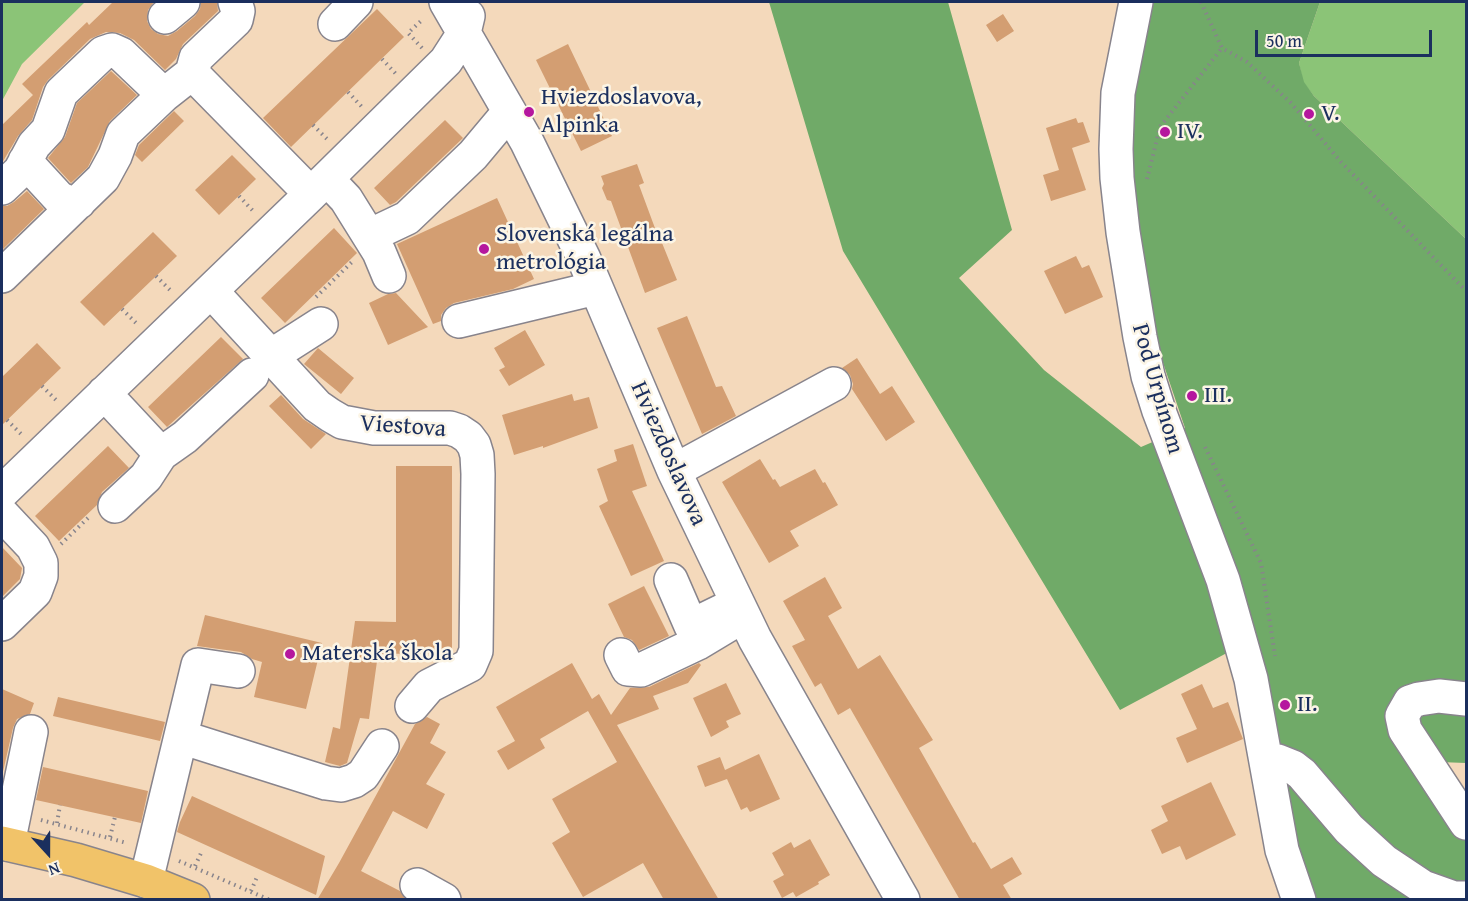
<!DOCTYPE html>
<html>
<head>
<meta charset="utf-8">
<style>
	body { margin:0 }
	#map { position:relative; width:1468px; height:901px; overflow:hidden; background:#f4d9bb; font-family:"Gentium Book Plus",serif }
	canvas { display:block }
	.frame { position:absolute; inset:0; border:3px solid #1b2f5e; pointer-events:none }
	.north { position:absolute; left:18px; top:823px; width:60px; height:60px; -webkit-text-stroke:4px #fcf5e5; paint-order:stroke; rotate:159deg; font-size:16px; font-weight:700; line-height:24px; text-align:center; color:#1b2f5e }
	.north::after { content:''; display:block; margin:auto; width:21px; height:27px; background:#1b2f5e; clip-path:polygon(50% 0,100% 100%,50% 72%,0 100%) }
	.scale { position:absolute; left:1255px; top:30px; width:177px; height:27px; box-sizing:border-box; border:3px solid #1b2f5e; border-top:0; padding-left:8px; font-size:18px; line-height:21px; white-space:nowrap; color:#1b2f5e; -webkit-text-stroke:4px #fcf5e5; paint-order:stroke }
</style>
</head>
<body>
<div id="map">
<canvas width="1468" height="901"></canvas>
<div class="frame"></div>
<div class="north">N</div>
<div class="scale">50 m</div>
</div>
<script>
const ctx = document.querySelector('canvas').getContext('2d');
ctx.lineJoin = 'round';
function fill(path, color) { ctx.fillStyle = color; ctx.fill(path, 'evenodd'); }
const poly = rows => new Path2D(rows.map(r => 'M' + r).join(''));
function strokePath(path, color, width, dash) { ctx.strokeStyle = color; ctx.lineWidth = width; ctx.lineCap = dash ? 'butt' : 'round'; ctx.setLineDash(dash || []); ctx.stroke(path); }
function drawText(font, color, halo, rows, align = 'center') {
  ctx.font = font + ' "Gentium Book Plus",serif'; ctx.lineWidth = 5; ctx.setLineDash([]); ctx.textBaseline = 'middle'; ctx.strokeStyle = halo; ctx.fillStyle = color; for (const [text, x, y, turn = 0] of rows) {
    ctx.save(); ctx.translate(x, y); ctx.rotate((+turn || 0) * Math.PI / 180); ctx.textAlign = isNaN(turn) ? turn : align; if (halo) ctx.strokeText(text, 0, 0); ctx.fillText(text, 0, 0); ctx.restore();
  }
}
fill(poly([
	[2,2,85,2,22,64,2,101],
	[1320,2,1466,2,1466,239,1314,96,1303,82,1299,63]
]), '#8bc477');
fill(poly([
	[769,2,948,2,1012,230,959,278,1044,370,1141,447,1185,428,1158,348,1139,243,1129,159,1130,94,1148,2,1320,2,1299,63,1304,82,1314,96,1466,239,1466,763,1412,761,1466,840,1466,899,1314,899,1299,857,1253,639,1120,710,843,251]
]), '#70aa68');
fill(poly([
	[113,2,154,2,148,10,147,21,151,29,158,34,168,36,177,31,195,16,200,9,201,2,217,2,218,11,183,44,176,59,165,70,134,40,120,33,106,32,90,39,48,80,43,87,32,120,18,136,2,163,2,125,33,95,22,84,87,22,89,25],
	[377,9,404,37,291,147,263,118],
	[1003,14,1014,31,997,42,986,25],
	[568,44,612,136,581,151,536,60],
	[111,71,137,95,110,121,88,167,71,183,48,158,65,137,77,103],
	[174,111,184,121,142,162,135,155,139,145],
	[1076,118,1078,123,1083,122,1090,142,1072,148,1086,190,1051,201,1043,175,1059,170,1046,128],
	[445,120,463,138,396,202,390,205,374,188],
	[232,155,256,179,219,215,195,190],
	[637,164,644,183,639,185,659,239,660,238,677,280,645,293,611,201,607,200,602,188,604,184,601,176],
	[27,191,44,209,2,250,2,206,7,206,14,202],
	[497,198,534,279,513,289,454,303,446,308,441,315,441,321,433,324,397,244],
	[334,228,357,253,285,323,261,298],
	[153,232,177,256,104,326,80,302],
	[1076,256,1082,268,1089,265,1103,297,1065,314,1044,271],
	[396,293,428,327,388,345,369,303,388,294],
	[687,316,716,387,722,386,736,416,702,434,657,328],
	[525,330,545,365,509,386,499,370,505,367,494,348],
	[221,337,243,359,167,427,148,407],
	[37,343,61,368,2,425,2,377],
	[318,348,354,378,341,394,304,364],
	[857,358,880,394,892,386,915,422,886,441,852,389,853,384,850,375,842,368],
	[572,394,574,401,589,397,598,428,543,448,543,446,514,455,502,415],
	[281,395,303,419,326,434,311,449,269,406],
	[633,444,647,486,632,491,664,561,631,576,599,506,608,501,597,469,617,461,614,450],
	[108,446,129,468,102,492,97,505,59,541,35,516],
	[760,459,773,480,775,479,780,487,815,469,823,483,825,482,838,505,790,531,799,546,769,563,722,482],
	[396,466,452,466,452,653,378,654,369,719,360,718,347,763,340,766,325,762,333,727,340,729,355,621,396,622],
	[2,547,22,568,20,579,2,597],
	[825,577,842,608,828,616,858,669,880,655,933,740,919,748,973,843,975,842,991,869,1012,857,1022,874,1003,885,1012,900,960,900,850,708,838,715,821,683,815,687,792,646,805,640,783,601],
	[644,586,669,636,639,650,632,640,624,637,608,604],
	[205,615,322,643,306,709,254,697,262,662,252,659,241,652,197,646],
	[572,663,592,699,599,694,611,715,630,688,649,687,699,663,701,665,688,683,653,696,659,709,617,725,719,900,664,900,643,863,583,897,552,843,570,832,552,799,617,762,588,711,540,739,545,748,508,770,497,751,515,741,496,707],
	[726,683,741,714,726,721,729,727,711,737,693,698],
	[1202,684,1213,708,1228,702,1243,739,1187,763,1176,738,1197,729,1181,694],
	[2,689,34,703,30,714,17,719,13,728,2,776],
	[58,697,165,722,160,741,53,716],
	[427,717,440,724,430,743,446,752,426,784,445,794,427,829,393,811,361,871,400,891,406,900,317,900,339,863,415,724],
	[759,754,780,799,750,812,747,807,741,810,727,779,705,787,697,766,720,757,725,770],
	[43,767,148,791,141,823,36,800],
	[1211,782,1236,835,1186,860,1180,846,1162,854,1151,830,1168,821,1161,806],
	[192,796,325,856,316,895,177,832,180,822],
	[810,839,830,875,818,882,819,884,796,897,793,892,782,898,773,881,784,875,772,853,791,842,794,848]
]), '#d39e72');
const minor = poly([
	[446,2,527,142,584,259,674,471,755,639,903,900],
	[1136,2,1118,93,1116,149,1117,178,1123,232,1140,337,1148,376,1159,411,1223,580,1251,679,1282,850,1299,900],
	[165,17,183,2],
	[335,24,356,2],
	[192,73,311,194],
	[25,161,59,198,68,202,79,202],
	[327,179,346,199,379,252,389,276],
	[2,188,20,171,34,145,48,130,61,93,103,53,112,50,121,54,164,95,192,73,196,58,236,20,238,11,235,2],
	[369,236,407,218,473,155,509,112],
	[2,276,103,178,115,156,123,134,164,95],
	[211,291,317,406,330,415,342,422,374,428,450,428,459,431,468,437,474,445,477,455,478,474,476,651,470,665,429,686,412,706],
	[459,321,596,288],
	[271,356,321,324],
	[104,393,161,454],
	[674,471,834,384],
	[2,492,311,194,446,61,464,33,468,16],
	[115,506,146,477,161,454,185,437,252,375],
	[2,514,33,547,41,563,41,576,35,592,2,624],
	[671,580,691,626,728,608],
	[621,655,628,669,641,670,698,643,743,616],
	[1466,699,1439,696,1419,699,1410,702,1402,716,1405,730,1466,823],
	[181,737,326,783,341,785,354,781,363,775,382,746],
	[1267,766,1278,761,1293,767,1302,774,1349,829,1384,861,1423,887,1454,898,1466,898],
	[8,844,31,732],
	[146,881,198,665,238,671],
	[417,885,444,900]
]);
const major = poly([
	[2,843,76,860,146,881,193,900]
]);
strokePath(minor, '#88848c', 36);
strokePath(major, '#88848c', 36);
strokePath(poly([
	[1201,2,1222,48,1247,62,1291,103,1341,162,1466,291],
	[422,48,408,33,423,19],
	[382,59,396,74],
	[348,92,362,107],
	[313,125,328,140],
	[1147,179,1160,127,1222,48],
	[239,196,254,212],
	[156,276,172,292],
	[316,297,354,260],
	[122,309,136,323],
	[42,386,56,400],
	[7,420,21,434],
	[1205,447,1261,563,1275,656],
	[61,544,90,516],
	[41,820,127,843],
	[57,823,60,805],
	[110,837,115,817],
	[179,861,270,900],
	[195,866,202,851],
	[251,891,257,877]
]), '#88848c', 4, [1.5, 4.5]);
strokePath(minor, '#fff', 33);
strokePath(major, '#f1c369', 33);
for (const [x, y, r, color] of [
	[529,112,6,"#b5179e"],
	[1309,114,6,"#b5179e"],
	[1165,132,6,"#b5179e"],
	[484,249,6,"#b5179e"],
	[1192,396,6,"#b5179e"],
	[290,654,6,"#b5179e"],
	[1285,705,6,"#b5179e"]
]) { const dot = new Path2D(); dot.arc(x, y, r, 0, 2 * Math.PI); ctx.fillStyle = color; ctx.fill(dot); strokePath(dot, '#fcf5e5', 2); }
drawText('24px', '#1b2f5e', '#fcf5e5', [
	["Hviezdoslavova,",541,98],
	["Alpinka",541,126],
	["V.",1321,114],
	["IV.",1177,132],
	["Slovenská legálna",496,235],
	["metrológia",496,263],
	["III.",1204,396],
	["Materská škola",302,654],
	["II.",1297,705]
], 'left');
drawText('24px', '#1b2f5e', '#fcf5e5', [
	["Pod Urpínom",1157,389,74],
	["Viestova",403,427,4],
	["Hviezdoslavova",668,454,66]
]);
</script>
</body>
</html>
